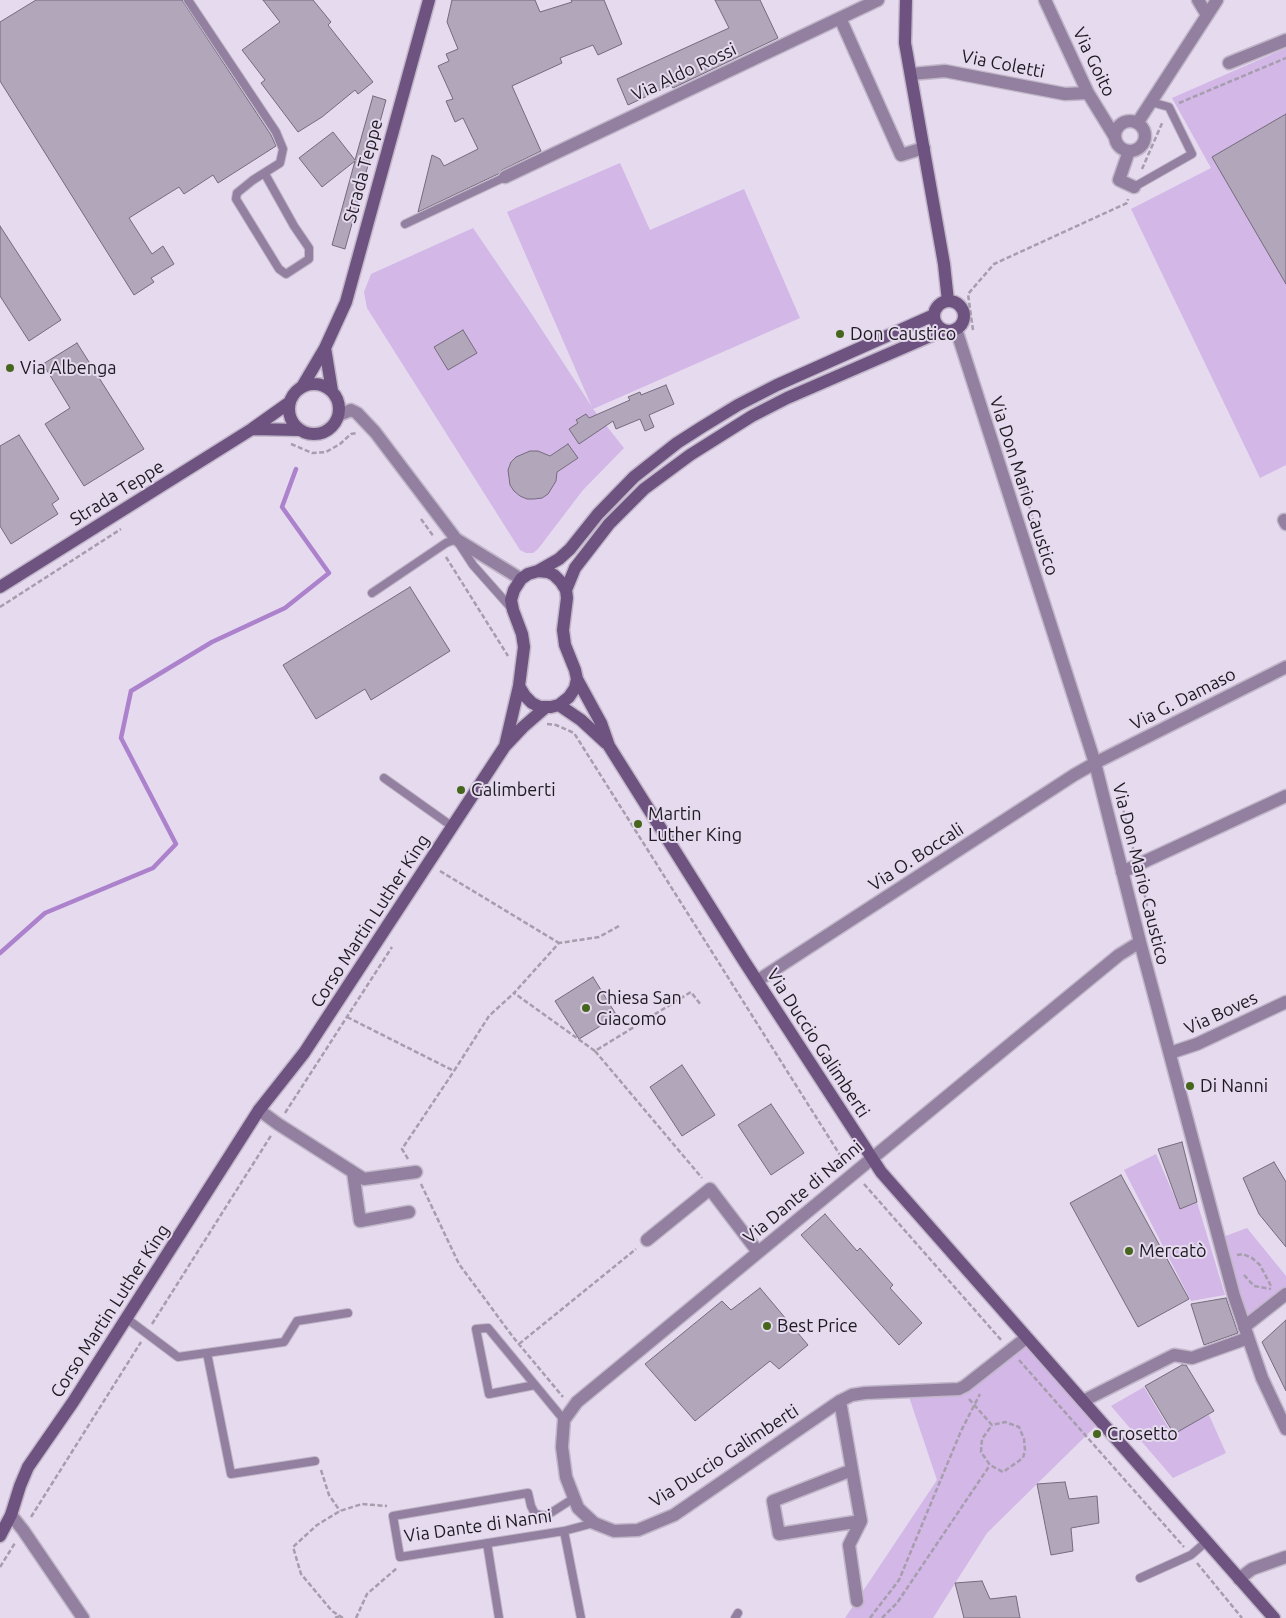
<!DOCTYPE html>
<html>
<head>
<meta charset="utf-8">
<style>
	body { margin:0 }
	canvas { display:block; background:#e5daee }
</style>
</head>
<body>
<canvas width="1286" height="1618"></canvas>
<script>
const ctx = document.querySelector('canvas').getContext('2d');
ctx.lineJoin = 'round';
function fill(path, color) { ctx.fillStyle = color; ctx.fill(path, 'evenodd'); }
const poly = rows => new Path2D(rows.map(r => 'M' + r).join(''));
function strokePath(path, color, width, dash) { ctx.strokeStyle = color; ctx.lineWidth = width; ctx.lineCap = dash ? 'butt' : 'round'; ctx.setLineDash(dash || []); ctx.stroke(path); }
function drawText(font, color, halo, rows, align = 'center') {
  ctx.font = font + ' Ubuntu,sans-serif'; ctx.lineWidth = 4; ctx.setLineDash([]); ctx.textBaseline = 'middle'; ctx.strokeStyle = halo; ctx.fillStyle = color; for (const [text, x, y, turn = 0] of rows) {
    ctx.save(); ctx.translate(x, y); ctx.rotate((+turn || 0) * Math.PI / 180); ctx.textAlign = isNaN(turn) ? turn : align; if (halo) ctx.strokeText(text, 0, 0); ctx.fillText(text, 0, 0); ctx.restore();
  }
}
fill(poly([
	[1286,48,1286,465,1260,478,1131,209,1211,168,1172,98],
	[620,163,650,230,744,189,800,318,593,409,624,448,583,490,538,549,533,553,526,553,520,550,367,308,364,292,371,274,473,228,529,310,592,407,507,212],
	[1156,1154,1180,1209,1197,1202,1225,1295,1191,1301,1124,1170],
	[1247,1228,1286,1276,1286,1289,1247,1319,1223,1237],
	[1026,1338,1100,1422,987,1533,933,1618,845,1618,937,1480,907,1391,959,1389],
	[1144,1387,1171,1432,1209,1415,1226,1453,1173,1478,1111,1406]
]), '#d2b7e7');
strokePath(poly([
	[0,953,45,913,153,868,176,844,121,738,131,691,212,642,285,608,329,573,282,507,296,469]
]), '#ad82cc', 4.5);
const building = poly([
	[36,0,182,0,271,135,276,146,218,183,213,175,184,194,179,187,129,218,152,254,163,246,174,264,151,278,154,282,134,295,0,81,0,22,36,0],
	[263,0,313,0,331,22,328,25,373,82,358,94,355,90,322,117,298,132,261,83,265,80,242,50,280,22,263,0],
	[452,0,535,0,540,12,572,2,571,0,604,0,622,44,598,55,593,45,560,58,562,63,512,86,541,151,502,170,498,174,418,212,432,155,440,159,444,166,478,149,463,118,455,122,446,101,453,99,438,66,449,61,446,54,458,49,447,22,452,0],
	[715,0,760,0,778,38,673,88,671,85,628,105,617,79,729,28,715,0],
	[373,96,386,100,345,249,332,245,355,161,322,187,299,158,333,132,355,160,373,96],
	[1286,114,1286,284,1212,157,1286,114],
	[0,226,61,320,29,341,0,296,0,226],
	[463,330,477,353,448,370,434,347,463,330],
	[77,343,144,449,84,486,45,424,70,408,43,364,77,343],
	[666,385,674,404,649,415,654,427,645,431,640,419,616,429,613,421,579,444,569,429,578,423,576,420,586,414,589,418,630,400,628,397,640,392,641,395,666,385],
	[19,435,59,499,52,504,58,514,11,544,0,526,0,446,19,435],
	[568,444,578,458,557,472,556,481,548,494,542,498,534,499,527,499,520,496,514,491,510,485,508,470,511,462,516,457,530,451,538,451,550,456,568,444],
	[410,587,450,651,371,700,365,689,316,719,283,665,410,587],
	[593,977,617,1016,579,1039,555,1001,593,977],
	[682,1065,715,1115,682,1136,650,1087,682,1065],
	[771,1104,804,1153,771,1175,738,1125,771,1104],
	[1182,1142,1197,1202,1180,1209,1158,1149,1182,1142],
	[1274,1162,1286,1182,1286,1247,1259,1214,1243,1178,1274,1162],
	[1121,1175,1189,1299,1138,1327,1070,1203,1121,1175],
	[825,1214,857,1251,860,1248,893,1285,890,1288,922,1323,899,1345,801,1235,825,1214],
	[760,1288,808,1345,779,1369,770,1361,695,1421,645,1364,722,1301,731,1310,760,1288],
	[1226,1298,1238,1333,1204,1345,1191,1304,1226,1298],
	[1286,1320,1286,1391,1262,1342,1286,1320],
	[1182,1365,1186,1365,1214,1411,1174,1434,1145,1386,1182,1365],
	[1065,1482,1069,1499,1097,1496,1099,1523,1071,1528,1073,1551,1051,1555,1037,1484,1065,1482],
	[982,1581,990,1599,1016,1596,1020,1618,964,1618,955,1583,982,1581]
]);
fill(building, '#b2a7ba');
strokePath(building, '#756b7d', 1);
const lane = poly([
	[188,0,276,132,283,149,280,163,253,180,237,193,236,199,279,269,286,274,309,259,309,248,294,226,265,174],
	[1134,187,1192,154,1169,107,1151,102],
	[405,224,505,177],
	[372,593,446,543,456,539,473,565,512,609],
	[384,778,453,827],
	[126,1318,178,1357,284,1342,297,1321,348,1313],
	[207,1353,231,1474,315,1461],
	[535,1385,489,1394,476,1329,488,1328,564,1420],
	[574,1498,546,1516,535,1514,531,1506,528,1493,393,1516,400,1557,564,1531,594,1523],
	[564,1531,581,1618],
	[487,1543,499,1618],
	[1140,1578,1191,1555,1206,1542],
	[735,1618,738,1613]
]);
const street = poly([
	[1045,0,1088,93,1115,137],
	[1198,0,1207,15],
	[840,18,901,155,924,148],
	[1229,63,1286,40],
	[911,74,945,71,1065,94,1088,93],
	'1115 136a15 15 0 1 1 30 0a15 15 0 1 1-30 0Z',
	[1138,122,1217,0],
	[1129,151,1119,180,1134,187],
	[505,177,878,0],
	[956,329,1095,763,1140,942,1234,1296,1262,1378,1286,1429],
	[339,415,351,410,357,413,375,432,456,539,521,579],
	[1284,520,1286,524],
	[1122,872,1286,796],
	[757,981,1074,775,1095,763,1286,667],
	[1170,1053,1197,1044,1286,1002],
	[259,1110,278,1124,364,1179,416,1172],
	[353,1172,360,1221,409,1212],
	[647,1240,710,1189,758,1252],
	[1244,1327,1286,1294],
	[1026,1338,965,1386,959,1389,865,1393,852,1395,840,1401,674,1515,638,1530,614,1531,594,1523,578,1508,566,1477,562,1447,564,1420,577,1402,1013,1042,1119,955,1140,942],
	[840,1401,861,1521,849,1545,857,1601],
	[1083,1401,1174,1355,1192,1358,1248,1338],
	[852,1470,773,1501,779,1534,861,1521],
	[11,1515,23,1530,83,1618],
	[1239,1579,1252,1569,1286,1557]
]);
const secondary = poly([
	[906,0,905,43,944,264,948,301],
	'934 316a15 15 0 1 1 30 0a15 15 0 1 1-30 0Z',
	[325,348,332,391],
	'289 409a25 25 0 1 1 50 0a25 25 0 1 1-50 0Z',
	[302,387,325,348,346,302,429,0],
	[252,429,300,430],
	[538,571,559,559,570,549,598,514,634,477,677,443,702,427,738,405,777,385,934,315],
	[538,571,548,572,554,575,561,582,566,590,567,598,563,630,565,645,575,670,577,679,575,688,569,697,559,705,551,707,540,707,532,703,525,696,519,686,524,647,522,634,513,610,511,600,514,590,521,579,528,574,538,571],
	[0,587,252,429,290,402],
	[566,590,575,568,609,524,644,489,690,455,752,416,787,398,944,330],
	[577,679,601,723,609,746,744,961,881,1172,1274,1618],
	[559,705,581,720,606,743],
	[505,746,519,686],
	[0,1536,11,1515,20,1486,28,1467,73,1402,259,1110,304,1053,505,746,523,727,546,707]
]);
strokePath(lane, '#c1b7c9', 10);
strokePath(street, '#c1b7c9', 15);
strokePath(secondary, '#c1b7c9', 15);
strokePath(poly([
	[1179,103,1286,58],
	[1142,169,1163,121],
	[973,330,968,294,994,264,1127,203,1128,199],
	[291,444,312,453,326,452,340,444,351,434,357,433],
	[1017,468,1020,474,1033,519],
	[421,519,434,537],
	[446,557,508,656],
	[0,607,121,529],
	[547,724,556,725,574,733,845,1163],
	[1118,789,1134,852],
	[440,871,559,943],
	[1141,879,1147,905,1144,907],
	[619,926,599,937,559,943,514,993,595,1051,691,992,701,1005],
	[347,1017,454,1071,489,1016,514,993],
	[595,1051,702,1178],
	[285,1113,392,947],
	[408,1159,402,1149,454,1071],
	[421,1184,459,1264,513,1337,563,1397],
	[864,1184,1002,1341],
	[1237,1255,1243,1254,1252,1258,1260,1265,1272,1288],
	[1244,1275,1254,1286,1271,1289],
	[152,1324,272,1134],
	[519,1344,636,1249],
	[1019,1360,1184,1547],
	[969,1399,992,1425,1005,1422,1019,1427,1024,1439,1025,1450,1023,1458,1003,1472,990,1465,981,1452,982,1439,992,1425],
	[321,1470,329,1495,340,1511],
	[31,1517,141,1342],
	[1197,1563,1242,1618],
	[0,1567,15,1543],
	[335,1618,340,1616],
	[343,1618,332,1611,301,1574,293,1547,317,1525,340,1511,362,1504,387,1506],
	[356,1618,367,1594,397,1568],
	[870,1618,899,1580,961,1431,980,1394],
	[882,1618,897,1603,990,1465]
]), '#a69dad', 2.5, [5, 2.5]);
strokePath(lane, '#9380a0', 8);
strokePath(street, '#9380a0', 12);
strokePath(secondary, '#6e5381', 12);
for (const [x, y, r, color] of [
	[840,334,5,"#45661c"],
	[10,368,5,"#45661c"],
	[461,790,5,"#45661c"],
	[638,824,5,"#45661c"],
	[586,1008,5,"#45661c"],
	[1190,1086,5,"#45661c"],
	[1129,1251,5,"#45661c"],
	[767,1326,5,"#45661c"],
	[1097,1434,5,"#45661c"]
]) { const dot = new Path2D(); dot.arc(x, y, r, 0, 2 * Math.PI); ctx.fillStyle = color; ctx.fill(dot); strokePath(dot, '#e5daee', 2); }
drawText('18px', '#1e1a21', '#e5daee', [
	["Via Goito",1094,62,64],
	["Via Coletti",1003,64,11],
	["Via Aldo Rossi",684,72,-25],
	["Strada Teppe",363,171,-75],
	["Via Don Mario Caustico",1024,486,72],
	["Strada Teppe",117,493,-32],
	["Via G. Damaso",1183,699,-27],
	["Via O. Boccali",916,857,-33],
	["Via Don Mario Caustico",1141,874,76],
	["Corso Martin Luther King",370,921,-57],
	["Via Boves",1221,1013,-25],
	["Via Duccio Galimberti",818,1043,57],
	["Via Dante di Nanni",803,1192,-40],
	["Corso Martin Luther King",110,1311,-57],
	["Via Duccio Galimberti",724,1456,-33],
	["Via Dante di Nanni",478,1526,-8]
]);
drawText('18px', '#1e1a21', '#e5daee', [
	["Don Caustico",850,334],
	["Via Albenga",20,368],
	["Galimberti",471,790],
	["Martin",648,814],
	["Luther King",648,835],
	["Chiesa San",596,998],
	["Giacomo",596,1019],
	["Di Nanni",1200,1086],
	["Mercatò",1139,1251],
	["Best Price",777,1326],
	["Crosetto",1107,1434]
], 'left');
</script>
</body>
</html>
